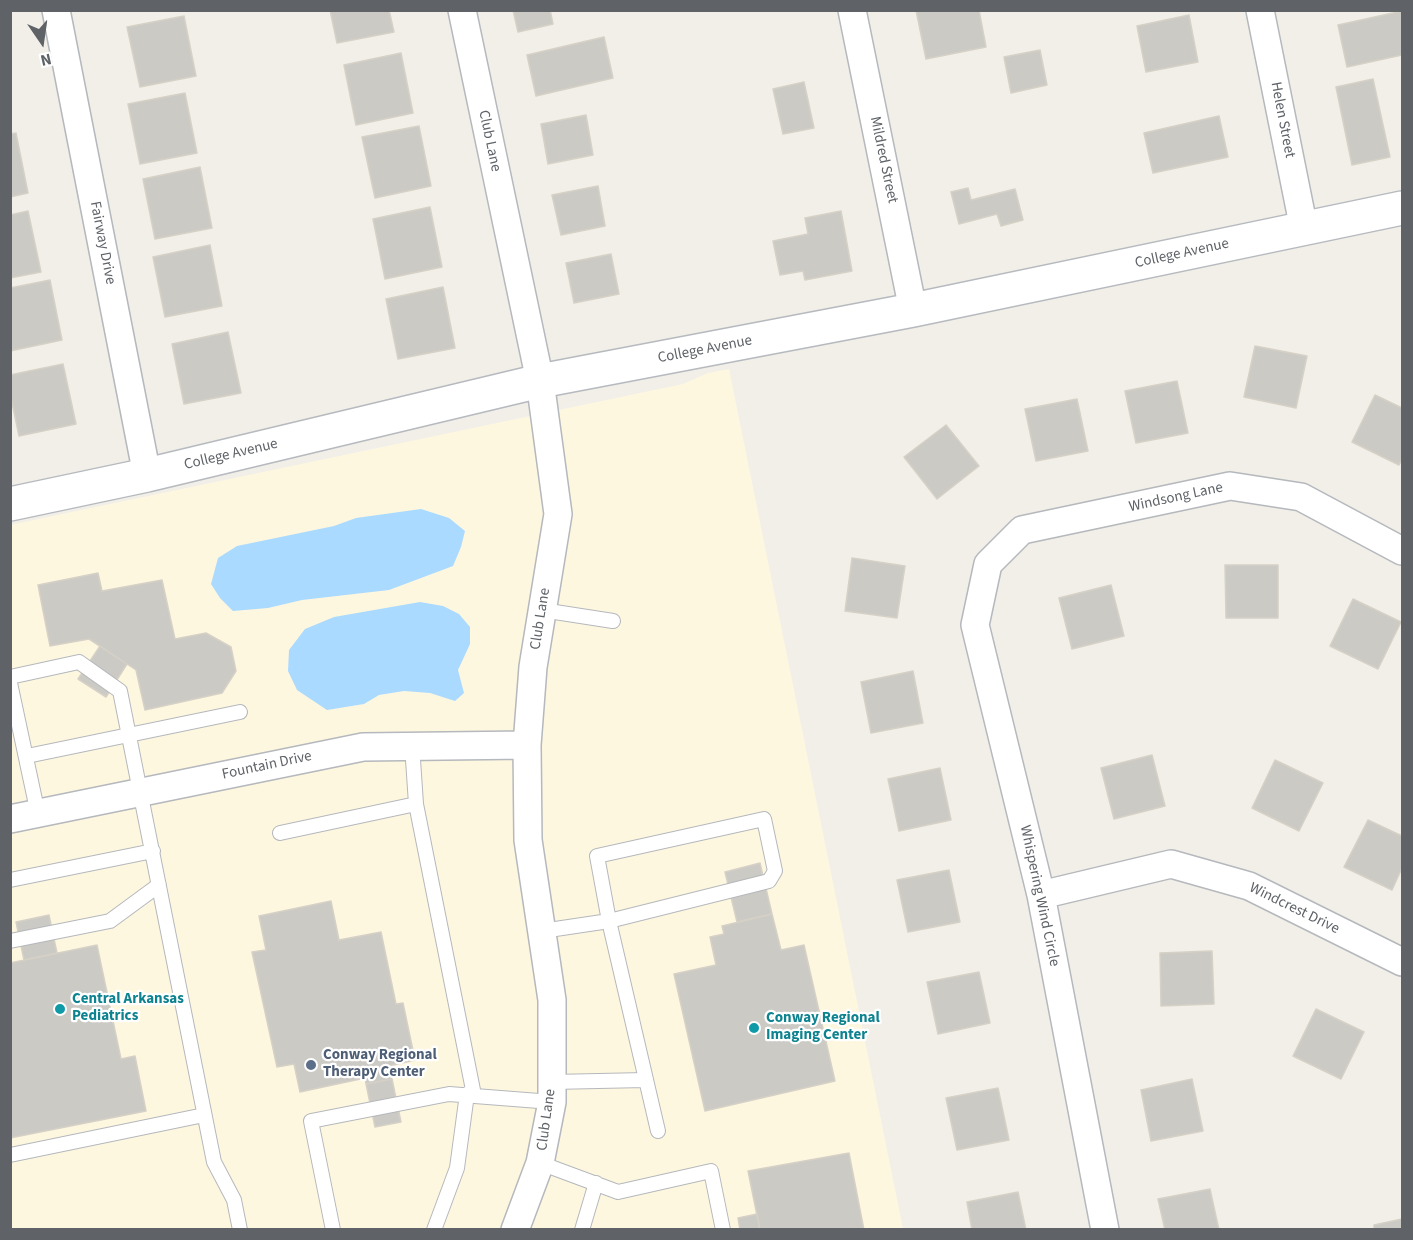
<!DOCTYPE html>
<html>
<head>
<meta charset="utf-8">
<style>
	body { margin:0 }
	#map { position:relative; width:1413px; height:1240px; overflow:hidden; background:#f1efe8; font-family:"Source Sans 3",sans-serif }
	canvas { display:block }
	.frame { position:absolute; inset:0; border:12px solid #5f6368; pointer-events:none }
	.north { position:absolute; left:12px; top:12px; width:60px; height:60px; -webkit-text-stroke:4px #fff; paint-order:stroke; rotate:167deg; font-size:16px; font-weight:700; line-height:24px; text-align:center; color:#5f6368 }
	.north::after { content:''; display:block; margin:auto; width:21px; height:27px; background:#5f6368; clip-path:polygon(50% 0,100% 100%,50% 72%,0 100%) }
</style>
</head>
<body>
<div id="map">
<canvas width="1413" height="1240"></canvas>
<div class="frame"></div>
<div class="north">N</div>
</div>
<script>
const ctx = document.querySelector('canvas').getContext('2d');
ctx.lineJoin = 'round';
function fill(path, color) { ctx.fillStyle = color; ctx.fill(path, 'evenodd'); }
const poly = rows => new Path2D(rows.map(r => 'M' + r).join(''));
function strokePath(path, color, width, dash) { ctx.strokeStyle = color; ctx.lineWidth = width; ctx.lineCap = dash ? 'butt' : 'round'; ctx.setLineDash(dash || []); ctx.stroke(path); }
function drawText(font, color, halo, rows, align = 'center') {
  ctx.font = font + ' "Source Sans 3",sans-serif'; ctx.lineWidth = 4.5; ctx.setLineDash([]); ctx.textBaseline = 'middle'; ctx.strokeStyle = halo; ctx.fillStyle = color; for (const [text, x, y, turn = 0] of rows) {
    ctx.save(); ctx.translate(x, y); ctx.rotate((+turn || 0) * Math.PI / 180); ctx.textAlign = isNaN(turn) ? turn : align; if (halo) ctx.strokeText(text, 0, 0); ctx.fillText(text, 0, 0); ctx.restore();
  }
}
fill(poly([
	[729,369,903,1229,11,1229,10,525,683,384,708,373]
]), '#fef7e0');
fill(poly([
	[421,509,449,518,465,531,461,547,453,566,389,590,302,600,268,608,233,611,220,598,211,584,218,558,237,546,334,526,356,518],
	[420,602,443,606,459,614,470,627,470,644,458,670,464,693,455,701,430,693,404,691,379,695,364,704,327,710,297,690,288,671,289,650,305,629,334,617]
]), '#aadaff');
const building = poly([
	[330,10,389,10,394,32,337,43,330,10],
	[513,10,550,10,553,24,518,32,513,10],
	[916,10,979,10,986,47,926,59,916,10],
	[1402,11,1402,55,1347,67,1338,25,1402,11],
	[1189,15,1198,62,1146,72,1137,26,1189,15],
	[184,16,196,76,140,87,127,27,184,16],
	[604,37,613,78,536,96,527,55,604,37],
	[1040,50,1047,85,1011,93,1004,57,1040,50],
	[401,53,413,113,356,125,344,65,401,53],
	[1373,79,1390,157,1352,165,1336,87,1373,79],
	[804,82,814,128,783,134,773,89,804,82],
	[185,93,197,153,140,164,128,104,185,93],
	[586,115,593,155,548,164,541,124,586,115],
	[1219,116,1228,157,1153,173,1144,133,1219,116],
	[419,126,431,186,375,198,362,137,419,126],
	[16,133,28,193,10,197,10,134,16,133],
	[200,167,212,228,155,239,143,179,200,167],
	[598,186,605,226,561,235,552,195,598,186],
	[968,188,971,200,1015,189,1023,220,1001,226,997,214,959,224,951,192,968,188],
	[430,207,442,267,385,279,373,219,430,207],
	[28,211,41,272,10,278,10,215,28,211],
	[841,211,852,271,805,280,803,271,780,275,773,241,808,234,805,218,841,211],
	[210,245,222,306,165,317,153,257,210,245],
	[611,254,619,294,574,303,566,263,611,254],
	[50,280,62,340,10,351,10,288,50,280],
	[443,287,455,348,398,359,386,299,443,287],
	[228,332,241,393,184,404,172,344,228,332],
	[1255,346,1307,356,1296,408,1244,397,1255,346],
	[63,364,76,424,19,436,10,393,10,375,63,364],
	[1177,381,1188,433,1136,443,1125,391,1177,381],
	[1375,395,1402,408,1402,459,1399,465,1352,442,1375,395],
	[1077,399,1088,451,1036,461,1025,409,1077,399],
	[946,425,979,466,937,499,904,457,946,425],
	[852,558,905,566,897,618,845,611,852,558],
	[1225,565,1278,565,1278,618,1226,618,1225,565],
	[98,573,102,591,162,580,175,639,206,633,231,647,236,671,222,693,145,710,136,670,127,664,89,639,50,646,38,585,98,573],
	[1111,585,1124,636,1072,649,1059,598,1111,585],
	[1353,599,1401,622,1378,669,1330,646,1353,599],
	[100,646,127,664,106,697,78,679,100,646],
	[913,671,923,723,871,733,861,682,913,671],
	[1152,755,1165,806,1114,819,1101,768,1152,755],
	[1275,760,1323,783,1299,831,1252,808,1275,760],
	[940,768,951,820,899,831,888,779,940,768],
	[1368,820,1402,836,1402,868,1392,890,1344,867,1368,820],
	[760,863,772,914,737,922,725,872,760,863],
	[949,870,960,922,908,932,897,880,949,870],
	[331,901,339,940,381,932,396,1004,403,1003,415,1060,389,1066,392,1079,366,1084,365,1078,300,1092,294,1064,277,1067,252,952,266,950,259,916,331,901],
	[772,914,781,950,804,945,835,1081,705,1111,674,974,716,965,710,937,724,934,722,926,772,914],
	[49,915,57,953,24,960,16,922,49,915],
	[97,945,121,1059,135,1056,146,1111,10,1138,10,963,97,945],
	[1212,951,1214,1004,1161,1006,1160,953,1212,951],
	[979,972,990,1023,938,1034,927,982,979,972],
	[1316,1009,1364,1032,1341,1079,1293,1056,1316,1009],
	[392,1079,401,1122,375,1127,366,1084,392,1079],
	[1192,1079,1203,1131,1151,1141,1141,1090,1192,1079],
	[998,1088,1009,1140,957,1150,946,1098,998,1088],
	[849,1153,864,1230,760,1230,748,1171,849,1153],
	[1210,1189,1219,1230,1165,1230,1158,1199,1210,1189],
	[1018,1192,1026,1230,972,1230,967,1202,1018,1192],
	[757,1214,760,1230,740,1230,738,1218,757,1214],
	[1402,1219,1402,1230,1374,1230,1374,1225,1402,1219]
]);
fill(building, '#cccac5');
strokePath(building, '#d6d1c6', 1.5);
const lane = poly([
	[542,610,613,621],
	[10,677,79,662,120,691,214,1162,234,1200,240,1230],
	[10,683,38,814],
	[412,745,416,804,474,1095],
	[27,756,240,712],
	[280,833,416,804],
	[10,880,153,851],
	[542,931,609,921,769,881,775,871,764,819,597,856,609,921,658,1131],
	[10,941,110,921,159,885],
	[552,1082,645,1080],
	[10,1155,204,1115],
	[540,1163,618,1192,711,1171,723,1230],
	[333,1230,311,1121,449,1094,552,1102],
	[434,1230,457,1168,467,1094],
	[582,1230,596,1183]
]);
const street = poly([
	[56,10,147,475],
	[462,10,540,381,558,514,533,667,527,745,528,840,552,1000,552,1102,540,1163,515,1230],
	[852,10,913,310],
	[1260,10,1304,229],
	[10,819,363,747,527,745],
	[1041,895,1171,864,1249,886,1402,962],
	[1105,1230,1041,895,975,625,988,564,1022,530,1230,486,1301,497,1402,551]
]);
const secondary = poly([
	[10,504,147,475,540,381,913,310,1402,208]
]);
strokePath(lane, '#b5b8bc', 16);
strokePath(street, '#b5b8bc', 30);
strokePath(secondary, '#b6babf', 36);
strokePath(lane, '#fff', 14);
strokePath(street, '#fff', 27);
strokePath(secondary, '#fff', 33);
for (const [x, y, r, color] of [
	[60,1009,6,"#0f9aa8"],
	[754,1028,6,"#0f9aa8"],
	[311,1065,6,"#5c6f8a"]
]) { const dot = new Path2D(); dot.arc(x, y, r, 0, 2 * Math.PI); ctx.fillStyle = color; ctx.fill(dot); strokePath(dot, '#fff', 2); }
drawText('15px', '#5f6368', '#fff', [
	["Helen Street",1282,120,79],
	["Club Lane",489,141,78],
	["Mildred Street",883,160,78],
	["Fairway Drive",102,243,79],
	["College Avenue",1182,254,-12],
	["College Avenue",705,350,-11],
	["College Avenue",231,455,-13],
	["Windsong Lane",1176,498,-12],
	["Club Lane",541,619,-81],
	["Fountain Drive",267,766,-12],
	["Whispering Wind Circle",1039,896,78],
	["Windcrest Drive",1294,909,26],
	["Club Lane",547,1120,-82]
]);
drawText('bold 15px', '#0d838f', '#fff', [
	["Central Arkansas",72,1000],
	["Pediatrics",72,1017],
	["Conway Regional",766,1019],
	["Imaging Center",766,1036]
], 'left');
drawText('bold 15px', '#4e5e75', '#fff', [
	["Conway Regional",323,1056],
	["Therapy Center",323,1073]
], 'left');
</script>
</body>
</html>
